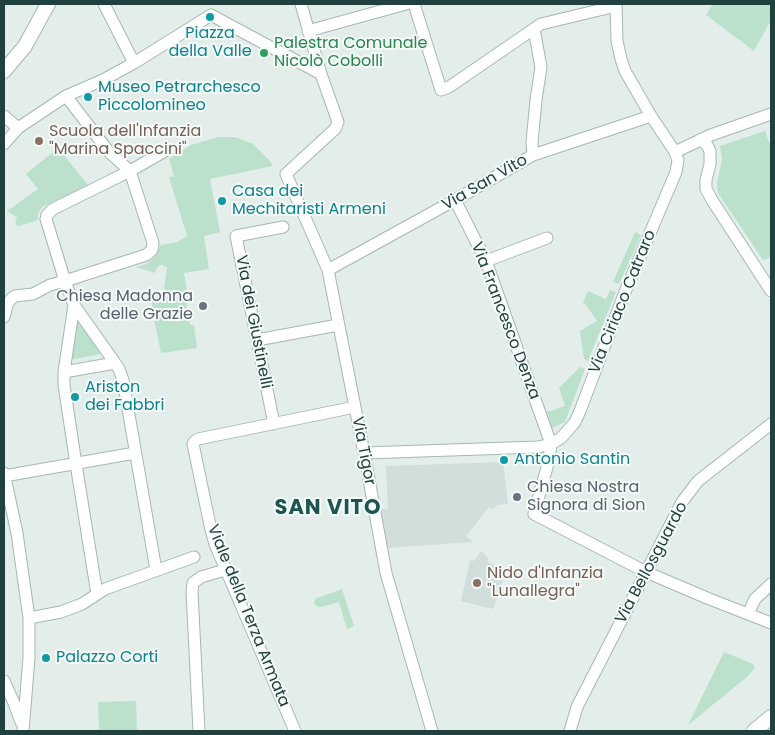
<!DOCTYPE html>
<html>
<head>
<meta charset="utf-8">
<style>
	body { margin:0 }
	#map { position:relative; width:775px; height:735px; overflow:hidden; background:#e3eeeb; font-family:Poppins,sans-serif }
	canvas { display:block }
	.frame { position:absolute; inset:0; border:5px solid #21413e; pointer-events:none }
</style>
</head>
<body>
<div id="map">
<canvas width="775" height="735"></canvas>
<div class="frame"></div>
</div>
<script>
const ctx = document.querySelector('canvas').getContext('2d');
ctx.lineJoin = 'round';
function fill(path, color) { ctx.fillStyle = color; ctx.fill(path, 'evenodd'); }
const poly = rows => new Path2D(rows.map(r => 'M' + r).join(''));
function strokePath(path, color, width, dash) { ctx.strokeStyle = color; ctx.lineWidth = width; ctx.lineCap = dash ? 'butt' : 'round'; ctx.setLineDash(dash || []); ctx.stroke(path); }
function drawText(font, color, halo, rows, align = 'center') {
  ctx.font = font + ' Poppins,sans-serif'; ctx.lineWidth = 4; ctx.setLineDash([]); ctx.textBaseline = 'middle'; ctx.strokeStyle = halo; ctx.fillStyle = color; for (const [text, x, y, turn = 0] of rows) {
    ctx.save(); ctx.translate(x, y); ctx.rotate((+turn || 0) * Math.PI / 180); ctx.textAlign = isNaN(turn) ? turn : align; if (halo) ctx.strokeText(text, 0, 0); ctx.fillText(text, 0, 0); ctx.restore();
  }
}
fill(poly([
	[503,462,508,504,497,505,492,510,489,507,466,536,473,542,385,548,381,509,388,509,386,466],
	[481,551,489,559,487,562,507,569,493,609,461,601,470,560,474,561]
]), '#d1dedb');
fill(poly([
	[710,4,771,4,771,20,754,51,706,15,712,5],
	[765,131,769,142,771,142,771,257,763,260,718,193,717,183,722,160,720,146],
	[218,137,235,137,253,144,268,159,273,166,210,179,220,232,204,236,209,269,184,273,188,299,186,300,190,325,194,325,197,348,161,353,152,309,152,299,163,297,167,267,162,265,158,266,155,273,136,267,146,264,154,258,161,245,177,242,187,236,169,177,174,176,169,159,191,145],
	[58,148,88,185,42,207,38,214,38,220,19,226,15,225,17,217,7,211,38,189,26,174],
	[635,232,641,235,619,284,613,282],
	[610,290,616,292,588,361,584,359,580,331,597,321,586,305,583,303,588,291,606,299],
	[76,315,101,354,70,360],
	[580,367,585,369,565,422,552,428,547,412,565,406,559,388],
	[342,589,354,626,347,629,339,602,321,607,318,607,314,603,315,600,317,598],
	[724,652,753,664,755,668,748,676,688,725],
	[136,701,137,731,99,731,98,702]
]), '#bbe0cc');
const minor = poly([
	[104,4,134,63],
	[301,4,321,74,338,122,335,129,286,174,328,270,366,463,386,573,432,731],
	[414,4,441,90,449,87,541,24,616,6],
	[211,15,321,74],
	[308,31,406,4],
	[66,96,109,152,130,171,165,151],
	[4,116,18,128],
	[701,139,707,145,710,151,710,164,706,180,706,189,712,200,771,291],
	[4,144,18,128,66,96,103,80,134,63,211,15],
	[675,152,711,135,771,114],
	[533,155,532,142,536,100,541,67,534,29],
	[455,200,486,261,551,444,561,438,569,429,575,422,580,411,625,292,676,172,678,160,675,152,651,116,625,71,621,59,617,41,616,4],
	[486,261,547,238],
	[328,270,455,200,533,155,651,116],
	[4,317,7,305,11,299,15,296,33,294,50,285,65,281,146,255,152,250,153,243,130,171,53,209,47,215,46,219,65,281,74,305,115,363,64,372,74,305],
	[257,340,338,325],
	[115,363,119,369,123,380,156,570],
	[64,372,64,385,76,464,97,594],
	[274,424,236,236,283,227],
	[364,453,538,447,551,444,549,460,534,514,646,572,707,598,771,623],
	[4,473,17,533,29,618,29,658,23,731],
	[4,476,135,453],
	[748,614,755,599,771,584],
	[29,618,61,612,82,604,105,589,194,557],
	[4,681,14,703,21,722],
	[199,731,192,592,193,583,201,577,225,570],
	[295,731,215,544,211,530,193,444,194,442,198,439,355,407],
	[570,731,577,707,682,502,698,481,771,424]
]);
const tertiary = poly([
	[4,71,25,46,48,4],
	[754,731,771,717]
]);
strokePath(minor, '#a5b7b4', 13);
strokePath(tertiary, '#a5b7b4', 16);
strokePath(minor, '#fff', 11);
strokePath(tertiary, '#fff', 14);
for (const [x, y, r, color] of [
	[210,17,5,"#0f9aa8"],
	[264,53,5,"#2e9e5b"],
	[88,97,5,"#0f9aa8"],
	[39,141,5,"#8d6e63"],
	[222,201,5,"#0f9aa8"],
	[203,306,5,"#6b7280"],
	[75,397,5,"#0f9aa8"],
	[504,460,5,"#0f9aa8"],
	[517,497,5,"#6b7280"],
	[477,583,5,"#8d6e63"],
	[46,658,5,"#0f9aa8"]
]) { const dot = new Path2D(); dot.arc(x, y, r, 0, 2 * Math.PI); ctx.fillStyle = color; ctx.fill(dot); strokePath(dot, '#f4faf8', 2); }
drawText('16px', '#0d838f', '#f4faf8', [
	["Piazza",210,34,"center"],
	["della Valle",210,52,"center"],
	["Museo Petrarchesco",98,88],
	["Piccolomineo",98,106],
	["Casa dei",232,192],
	["Mechitaristi Armeni",232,210],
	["Ariston",85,388],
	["dei Fabbri",85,406],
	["Antonio Santin",514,460],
	["Palazzo Corti",56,658]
], 'left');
drawText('16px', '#27864d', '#f4faf8', [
	["Palestra Comunale",274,44],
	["Nicolò Cobolli",274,62]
], 'left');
drawText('16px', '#785e54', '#f4faf8', [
	["Scuola dell'Infanzia",49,132],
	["\"Marina Spaccini\"",49,150],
	["Nido d'Infanzia",487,574],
	["\"Lunallegra\"",487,592]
], 'left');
drawText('16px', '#21413e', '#f4faf8', [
	["Via San Vito",485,183,-30],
	["Via Ciriaco Catraro",623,302,-68],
	["Via Francesco Denza",505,321,69],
	["Via dei Giustinelli",253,322,79],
	["Via Tigor",363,451,79],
	["Via Bellosguardo",652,563,-62],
	["Viale della Terza Armata",248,616,68]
]);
drawText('16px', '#5b616d', '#f4faf8', [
	["Chiesa Madonna",193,297],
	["delle Grazie",193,315],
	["Chiesa Nostra",527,488,"left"],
	["Signora di Sion",527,506,"left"]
], 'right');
ctx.letterSpacing = '1px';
drawText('bold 21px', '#1c5551', '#f4faf8', [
	["SAN VITO",328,509]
]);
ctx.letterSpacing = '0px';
</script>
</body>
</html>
